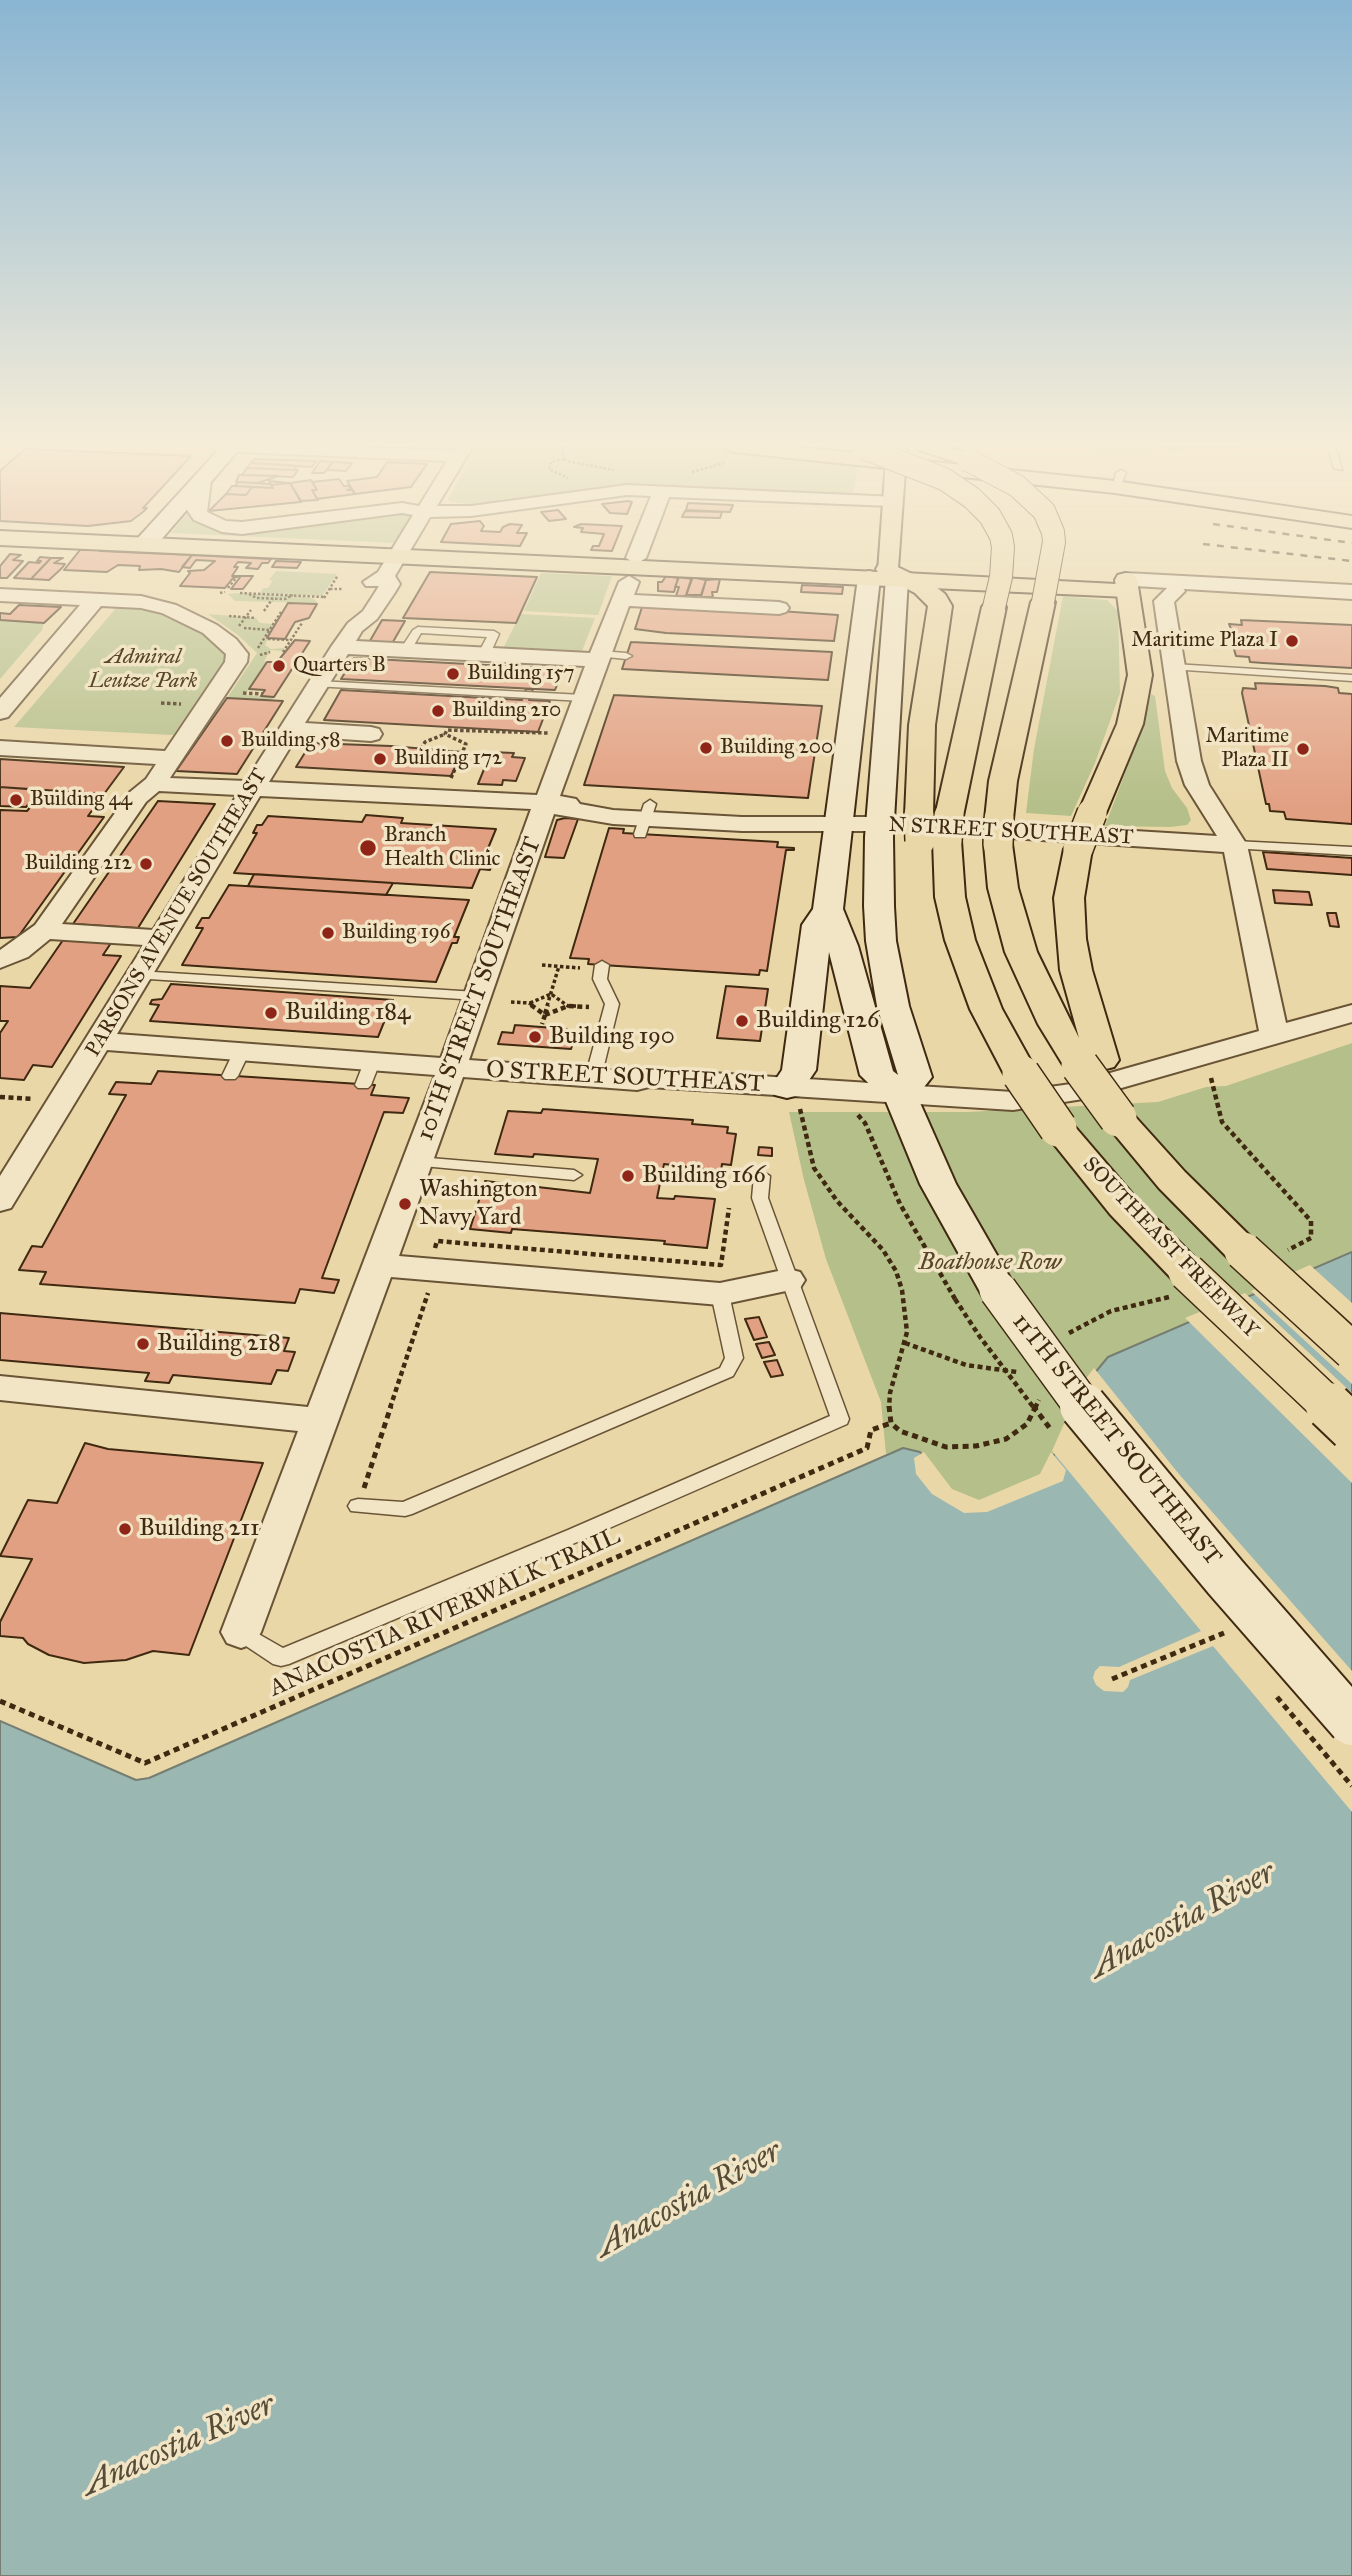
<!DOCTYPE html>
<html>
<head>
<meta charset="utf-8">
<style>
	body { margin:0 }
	canvas { display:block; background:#ead7a8 }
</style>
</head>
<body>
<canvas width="1352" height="2576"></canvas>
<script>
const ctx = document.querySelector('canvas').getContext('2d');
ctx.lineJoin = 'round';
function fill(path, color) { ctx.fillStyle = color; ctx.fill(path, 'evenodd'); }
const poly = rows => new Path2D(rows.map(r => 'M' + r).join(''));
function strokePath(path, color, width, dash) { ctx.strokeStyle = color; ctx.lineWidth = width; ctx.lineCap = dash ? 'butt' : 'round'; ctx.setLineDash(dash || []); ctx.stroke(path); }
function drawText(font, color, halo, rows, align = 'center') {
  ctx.font = font + ' "IM FELL Great Primer",serif'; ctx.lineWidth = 7; ctx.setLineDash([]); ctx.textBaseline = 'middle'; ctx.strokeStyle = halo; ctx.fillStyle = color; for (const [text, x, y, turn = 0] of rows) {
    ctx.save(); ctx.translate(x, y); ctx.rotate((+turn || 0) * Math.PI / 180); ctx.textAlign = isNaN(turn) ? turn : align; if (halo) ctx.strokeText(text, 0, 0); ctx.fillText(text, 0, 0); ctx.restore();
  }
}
fill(poly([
	[479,446,701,446,858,466,853,495,627,484,470,504,451,502,448,499],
	[1096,446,1152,446,1153,457,1096,455],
	[190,509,199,523,229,530,269,531,385,514,413,515,396,543,171,533],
	[276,571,337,574,322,596,260,593,263,588,268,588,273,580,269,580],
	[541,573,612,576,598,615,524,611],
	[240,593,300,596,314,599,318,603,235,601,228,594],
	[1063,596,1107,600,1118,611,1120,693,1095,763,1071,816,1026,813,1034,749],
	[125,604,157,609,199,629,228,655,173,735,14,727,117,607],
	[208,614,256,618,260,623,276,624,265,645,271,649,284,648,282,651,271,650,264,661,267,662,245,695,274,697,272,700,227,698,257,653,238,635],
	[520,614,595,618,580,656,503,649],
	[0,620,44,623,42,630,0,679],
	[1151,694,1155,696,1165,771,1172,788,1187,808,1191,820,1187,825,1170,827,1105,826,1141,731],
	[1352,1043,1352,1252,1108,1357,1042,1477,979,1503,950,1492,903,1448,886,1454,881,1402,826,1259,804,1180,789,1112,967,1112,1158,1102,1206,1087,1226,1086]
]), '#b5bf89');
const water = poly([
	[1352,1252,1352,2576,0,2576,0,1721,136,1780,149,1778,903,1448,920,1452,950,1492,979,1503,1042,1477,1059,1446,1084,1386,1108,1357,1352,1252]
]);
fill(water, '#9bb7b2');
strokePath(water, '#767e71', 2);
fill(poly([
	[1310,1265,1352,1303,1352,1384,1251,1291],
	[1245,1293,1352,1393,1352,1483,1185,1318],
	[1094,1368,1178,1473,1352,1671,1352,1812,1213,1646,1130,1680,1128,1687,1123,1692,1104,1691,1096,1685,1093,1678,1095,1671,1100,1666,1119,1667,1201,1631,1052,1451,1081,1385],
	[924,1452,952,1489,979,1500,1040,1474,1051,1452,1066,1470,1063,1481,987,1512,964,1513,932,1494,916,1474,914,1458]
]), '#ead7a8');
const building = poly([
	[25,449,191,456,143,508,147,508,143,512,131,521,88,526,0,521,0,471,25,449],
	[255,459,316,461,312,467,251,463,255,459],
	[320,461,333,462,324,473,312,473,320,461],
	[333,462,352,463,346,471,327,470,333,462],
	[387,462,427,464,411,487,355,494,347,481,377,477,387,462],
	[251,463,289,465,297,466,294,470,247,468,251,463],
	[247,468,294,470,298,470,293,477,242,475,247,468],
	[239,475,242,475,279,476,257,483,236,482,239,475],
	[339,479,344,486,349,486,351,489,347,490,352,490,355,494,317,499,312,490,317,490,312,482,339,479],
	[311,480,317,490,312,490,318,500,301,501,290,483,311,480],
	[269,481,290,483,271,485,273,488,235,486,238,482,271,484,269,481],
	[290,483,301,502,209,511,226,494,246,495,252,487,273,488,271,485,290,483],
	[232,486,235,486,252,487,246,495,226,494,232,486],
	[628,501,632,502,627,514,610,513,602,504,628,501],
	[688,503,733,505,730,512,686,510,688,503],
	[558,510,566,519,549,521,541,512,558,510],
	[685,511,722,512,720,518,682,517,685,511],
	[480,521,484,526,481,531,500,532,503,527,510,524,522,525,517,533,527,533,520,546,441,542,451,524,480,521],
	[581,524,622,526,612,551,591,550,593,546,599,546,604,534,581,532,583,528,574,527,581,524],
	[101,549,100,551,192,555,179,572,161,569,139,570,140,566,118,565,107,572,64,570,80,550,101,549],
	[10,554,21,555,13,560,23,561,7,578,0,578,0,566,10,554],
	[192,555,271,559,268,563,262,563,258,569,246,568,251,563,238,562,234,567,238,567,232,576,240,576,233,578,225,588,180,586,190,573,188,571,204,570,215,561,196,560,190,568,182,567,192,555],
	[40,557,51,558,31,579,14,578,29,562,39,563,41,561,37,561,40,557],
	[51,558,63,558,54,563,65,564,62,568,49,580,31,579,51,558],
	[276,561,301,562,297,568,272,567,276,561],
	[430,572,537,577,516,623,403,618,430,572],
	[241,576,253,576,243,589,231,589,241,576],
	[666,576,678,578,674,592,658,591,658,582,662,582,666,576],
	[679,577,692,579,686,596,676,596,679,587,675,587,679,577],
	[692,577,706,580,701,595,686,595,692,577],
	[720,579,717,592,712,592,713,597,701,597,706,580,720,579],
	[802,585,843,587,842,594,801,592,802,585],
	[288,603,317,604,309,618,295,622,285,639,267,638,288,603],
	[643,604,779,611,838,615,834,641,666,633,635,629,643,604],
	[19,605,61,607,44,623,0,620,0,613,10,614,19,605],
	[382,620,405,621,390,647,367,646,382,620],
	[1241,620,1352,625,1352,668,1263,663,1250,662,1249,657,1236,656,1228,629,1231,629,1229,624,1242,625,1241,620],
	[295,640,310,641,274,697,261,696,265,690,249,689,267,662,277,662,295,640],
	[631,642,832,652,828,680,622,669,631,642],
	[354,658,563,669,555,690,341,679,354,658],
	[1255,683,1325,686,1338,688,1339,693,1352,694,1352,824,1286,819,1284,812,1270,811,1269,804,1266,804,1242,693,1243,688,1256,689,1255,683],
	[526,689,533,689,529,700,550,701,538,732,324,720,341,690,522,700,526,689],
	[614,695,822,706,808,798,584,785,614,695],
	[227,698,283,701,237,774,176,771,227,698],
	[311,743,391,746,462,752,451,776,296,767,311,743],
	[491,752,514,753,512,757,525,758,516,781,503,780,502,785,478,784,491,752],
	[0,759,124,767,104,794,0,787,0,759],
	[0,787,40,790,26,807,0,806,0,787],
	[39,797,99,801,88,816,104,817,18,937,0,938,0,810,27,811,39,797],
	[158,801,215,804,138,928,73,924,158,801],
	[366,815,403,818,401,823,496,829,482,863,492,864,490,870,480,869,472,888,234,873,257,833,253,833,257,825,262,825,268,816,362,822,366,815],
	[565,818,578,819,564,858,545,857,557,820,565,818],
	[609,828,624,829,623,833,778,842,777,847,794,848,794,850,786,850,767,971,760,970,759,975,602,965,588,964,589,959,570,958,609,828],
	[1263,852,1352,858,1352,875,1267,869,1263,852],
	[254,874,393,883,386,895,248,886,254,874],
	[229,885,390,895,469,900,454,937,459,937,457,943,452,943,436,982,182,965,203,928,196,928,202,918,209,918,229,885],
	[1273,890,1309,892,1312,905,1275,903,1273,890],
	[1327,913,1336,913,1339,927,1330,926,1327,913],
	[63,940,111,943,103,955,121,956,52,1067,33,1065,24,1080,0,1078,0,1033,8,1021,0,1021,0,986,30,988,63,940],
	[171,984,393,1000,378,1037,150,1021,159,1005,150,1004,152,1000,162,999,171,984],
	[726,986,768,989,760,1041,717,1038,726,986],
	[515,1025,567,1029,565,1037,575,1037,571,1049,498,1044,502,1032,513,1033,515,1025],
	[158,1071,375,1085,371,1095,409,1098,403,1113,384,1112,322,1278,339,1280,334,1293,300,1289,295,1303,40,1284,46,1272,19,1270,32,1246,42,1247,126,1095,109,1094,116,1082,151,1084,158,1071],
	[543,1109,693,1120,692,1124,728,1127,727,1133,736,1134,731,1165,722,1164,721,1171,664,1164,657,1198,674,1199,675,1196,715,1199,707,1248,664,1244,665,1241,512,1229,511,1233,470,1229,485,1181,590,1193,598,1159,534,1154,533,1157,495,1154,508,1111,541,1113,543,1109],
	[759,1147,772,1148,772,1156,758,1155,759,1147],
	[686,1169,705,1171,704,1178,685,1176,686,1169],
	[0,1313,289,1338,284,1351,295,1352,288,1371,277,1370,271,1384,173,1375,169,1383,145,1381,149,1373,0,1360,0,1313],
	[759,1317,767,1337,754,1340,745,1319,759,1317],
	[769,1342,775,1355,762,1358,756,1344,769,1342],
	[777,1360,783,1375,771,1377,764,1362,777,1360],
	[85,1443,108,1449,263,1463,189,1655,153,1651,126,1660,84,1663,49,1655,28,1644,23,1638,0,1636,0,1622,32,1559,0,1556,28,1500,57,1503,85,1443]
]);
fill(building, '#e2a083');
strokePath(building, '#3f2910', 2);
const service = poly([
	[1327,446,1335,446,1342,470,1334,468,1327,446],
	[1121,470,1126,473,1120,487,1112,489,1116,473,1121,470],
	[418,627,494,631,499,634,490,654,484,657,478,654,487,637,421,633,410,652,402,652,400,650,413,630,418,627],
	[601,651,626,653,632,656,626,659,597,656,595,654,601,651],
	[1174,664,1352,675,1352,681,1170,669,1170,665,1174,664],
	[318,681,583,695,589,698,583,701,314,686,314,682,318,681],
	[650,800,656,804,645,837,635,837,634,834,644,804,650,800],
	[1235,841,1352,847,1352,855,1230,848,1228,845,1235,841],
	[602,961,609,965,607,979,619,1004,601,1078,593,1083,585,1078,605,1004,593,979,595,965,602,961],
	[138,971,477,992,484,996,477,1000,133,978,131,975,138,971],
	[241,1048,249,1053,238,1076,235,1079,225,1079,222,1076,233,1053,241,1048],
	[372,1057,380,1062,371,1085,368,1088,358,1088,355,1085,364,1062,372,1057],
	[418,1157,574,1170,582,1175,574,1180,412,1165,410,1162,412,1159,418,1157],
	[762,1171,770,1176,768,1198,849,1419,847,1424,582,1540,289,1664,281,1666,273,1664,234,1638,231,1632,234,1626,241,1624,283,1648,568,1530,830,1416,752,1198,754,1176,762,1171],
	[720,1288,729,1294,743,1358,733,1376,412,1514,405,1516,351,1511,348,1506,351,1501,358,1499,403,1502,720,1368,725,1358,711,1294,720,1288]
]);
const minor = poly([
	[208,446,333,446,454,451,457,446,473,446,437,506,471,506,627,485,897,497,900,501,891,506,669,497,646,558,636,564,626,558,651,496,627,495,471,516,430,517,395,576,400,584,394,594,377,619,362,631,356,641,590,653,619,582,629,576,639,582,634,595,779,602,786,604,789,608,786,612,779,614,629,606,560,796,576,799,580,804,613,810,742,817,905,817,1217,836,1185,785,1177,761,1154,601,1168,587,1182,587,1185,591,1174,602,1201,761,1209,785,1247,845,1286,1023,1352,1005,1352,1022,1083,1099,1013,1110,649,1087,637,1090,463,1077,399,1256,720,1283,788,1269,800,1272,805,1280,800,1288,720,1305,391,1277,261,1632,255,1643,241,1648,227,1643,221,1632,298,1431,0,1400,0,1376,308,1407,435,1075,107,1050,11,1208,0,1211,0,1176,144,945,50,939,28,957,0,968,0,950,35,925,130,792,146,779,156,764,0,755,0,741,165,751,225,662,226,654,203,633,162,613,141,608,101,606,8,717,0,719,0,698,80,605,0,601,0,589,141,596,176,605,217,625,236,639,248,654,247,662,170,778,246,781,331,647,348,623,363,611,374,594,379,586,366,586,363,582,378,572,413,515,402,513,242,534,222,532,194,520,187,510,193,480,202,475,211,480,207,512,226,521,242,522,402,503,419,506,447,461,217,451,208,446],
	[348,654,585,666,537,795,269,782,297,736,371,741,379,739,382,734,379,729,371,727,305,723,348,654],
	[159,791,237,795,153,930,62,924,146,802,159,791],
	[260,796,531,809,441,1058,117,1034,260,796],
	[554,814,613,824,742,831,905,831,1224,852,1259,1031,1071,1084,1013,1092,648,1069,636,1072,469,1060,554,814]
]);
const tertiary = poly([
	[1126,573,1352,585,1352,599,1118,585,1115,580,1118,575,1126,573]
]);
const secondary = poly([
	[222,446,242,446,153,549,137,549,134,544,137,539,222,446],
	[869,571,877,573,880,578,843,909,858,946,893,1071,898,1075,877,1006,866,941,864,906,865,837,886,579,889,574,897,572,905,574,908,579,893,837,894,906,896,941,909,1006,932,1077,917,1096,956,1184,1017,1290,1012,1299,998,1303,984,1299,979,1290,920,1184,885,1099,860,1075,829,952,816,1070,799,1095,787,1098,775,1095,770,1088,782,1070,802,925,813,909,858,578,861,573,869,571]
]);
const primary = poly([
	[887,446,907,446,906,459,1115,481,1352,516,1352,528,1115,493,905,471,898,568,904,573,1135,585,1138,590,1135,595,1127,597,0,545,0,531,878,572,887,446]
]);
const motorway = poly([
	[724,446,787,446,895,457,902,459,905,463,902,467,895,469,734,452,727,450,724,446],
	[916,446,945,446,975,456,978,460,975,464,968,466,919,450,916,446],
	[887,562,931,583,945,594,952,606,935,725,933,815,929,821,919,823,909,821,905,815,909,725,928,606,915,593,879,574,876,569,879,564,887,562],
	[1126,573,1134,575,1137,580,1152,675,1143,724,1106,813,1102,819,1092,821,1082,819,1078,813,1117,724,1128,675,1115,580,1118,575,1126,573],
	[1043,595,1051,597,1055,602,1017,781,1013,819,1009,825,999,827,989,825,985,819,989,781,1031,602,1035,597,1043,595],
	[994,600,1002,602,1006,607,963,816,959,822,949,824,939,822,935,816,982,607,986,602,994,600],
	[947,832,957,835,961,841,965,897,975,940,1002,1009,1038,1074,1033,1081,1021,1084,1009,1081,1004,1074,970,1009,945,940,935,897,933,841,937,835,947,832],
	[998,835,1008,838,1012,844,1018,888,1037,952,1079,1038,1060,970,1054,898,1064,849,1068,843,1078,840,1088,843,1092,849,1084,898,1086,939,1092,970,1119,1060,1114,1067,1102,1070,1095,1068,1092,1073,1080,1076,1068,1073,1038,1024,1005,952,988,888,984,844,988,838,998,835],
	[1118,1108,1130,1111,1185,1172,1256,1242,1262,1251,1256,1260,1243,1263,1230,1260,1159,1188,1101,1118,1106,1111,1118,1108],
	[1058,1118,1070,1121,1136,1198,1200,1263,1206,1272,1200,1281,1187,1284,1174,1281,1110,1214,1041,1128,1046,1121,1058,1118]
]);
strokePath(service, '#6a5436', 3);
strokePath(minor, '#6a5436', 4);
strokePath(tertiary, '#6a5436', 4);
strokePath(secondary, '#3f2910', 4);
strokePath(primary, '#3f2910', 4);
strokePath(motorway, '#3f2910', 4);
strokePath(poly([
	[562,446,564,459,567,461,614,470],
	[1160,446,1164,449,1253,446],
	[564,459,551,462,549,469,568,478],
	[692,472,724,463],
	[228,588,236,578],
	[330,589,342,589],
	[220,593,225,592],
	[240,593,324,597],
	[249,594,257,598,285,599,293,595],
	[324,598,338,575],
	[264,611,273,598],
	[229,616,256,618],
	[239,626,251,610],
	[244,628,270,630],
	[268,639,290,640],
	[258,648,281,612],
	[283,652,302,623],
	[260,655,270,652]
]), '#3f2910', 2.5, [2.5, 2]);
strokePath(poly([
	[243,693,263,694],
	[161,703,181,704],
	[421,749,425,742,445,734],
	[451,778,466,744,445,734,447,730,548,733],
	[542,965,580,968],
	[511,1002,529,1003,534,1006],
	[530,1003,551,994,568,1006],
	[547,1006,559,966],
	[567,1006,576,1006]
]), '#3f2910', 3.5, [3.5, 2.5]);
strokePath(poly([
	[531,1005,545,1015,542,1024],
	[545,1014,548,1005],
	[545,1015,568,1006,589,1007],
	[1211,1078,1222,1122,1311,1221,1311,1238,1288,1250],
	[0,1097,33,1099],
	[800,1109,814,1168,837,1201,883,1250,896,1271,902,1290,907,1332,890,1393,889,1408],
	[858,1115,865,1123,900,1204,955,1299],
	[435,1248,437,1241,721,1265,729,1208],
	[1069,1333,1111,1311,1169,1297],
	[905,1343,966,1365,1017,1372],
	[390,1408,428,1293],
	[1035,1408,1039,1400]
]), '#3f2910', 4.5, [5, 3.5]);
strokePath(poly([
	[889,1406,891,1423,900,1431,946,1447,976,1446,1006,1439,1027,1424,1036,1406],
	[364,1488,391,1406],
	[1112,1679,1224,1633],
	[0,1701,145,1763,867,1448,871,1430,891,1423]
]), '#3f2910', 5, [6, 4.5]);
fill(service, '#f1e5c6');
fill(minor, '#f1e5c6');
fill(tertiary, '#f1e5c6');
fill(secondary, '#f1e5c6');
fill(primary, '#ead7a8');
fill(motorway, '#ead7a8');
strokePath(poly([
	[1213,524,1352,543],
	[1203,544,1352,561]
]), '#3f2910', 2.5, [7, 7]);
const secondaryBridgeFar1 = poly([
	[998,1290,1084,1408]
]);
const secondaryBridge = poly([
	[1083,1406,1226,1578,1352,1722]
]);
const motorwayBridgeFar3 = poly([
	[864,448,944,479,972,498,990,516,1001,536,1003,547,1001,577,994,607],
	[968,460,1017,486,1044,511,1053,532,1054,542,1043,602]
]);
const motorwayBridgeFar2 = poly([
	[919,815,920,841],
	[947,841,949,816],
	[998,844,999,819],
	[1078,849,1092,813]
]);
const motorwayBridgeFar1 = poly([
	[1080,1066,1118,1118],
	[1021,1074,1058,1128],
	[1243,1251,1352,1351],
	[1187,1272,1331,1408]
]);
const motorwayBridge = poly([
	[1329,1406,1352,1428]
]);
strokePath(secondaryBridgeFar1, '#3f2910', 40, []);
strokePath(secondaryBridge, '#3f2910', 50, []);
strokePath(motorwayBridgeFar3, '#3f2910', 24, []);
strokePath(motorwayBridgeFar2, '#3f2910', 32, []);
strokePath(motorwayBridgeFar1, '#3f2910', 40, []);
strokePath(motorwayBridge, '#3f2910', 50, []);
strokePath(poly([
	[955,1299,980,1337,1034,1408]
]), '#3f2910', 4.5, [5, 3.5]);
strokePath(poly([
	[1033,1406,1052,1431],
	[1277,1697,1352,1786]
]), '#3f2910', 5, [6, 4.5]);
strokePath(secondaryBridgeFar1, '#f1e5c6', 37);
strokePath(secondaryBridge, '#f1e5c6', 46);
strokePath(motorwayBridgeFar3, '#ead7a8', 22);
strokePath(motorwayBridgeFar2, '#ead7a8', 29);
strokePath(motorwayBridgeFar1, '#ead7a8', 37);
strokePath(motorwayBridge, '#ead7a8', 46);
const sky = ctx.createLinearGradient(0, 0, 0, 806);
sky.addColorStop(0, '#89b5d2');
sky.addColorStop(0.55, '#f6edd8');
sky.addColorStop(1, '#f6edd800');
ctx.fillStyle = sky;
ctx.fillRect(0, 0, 1352, 806);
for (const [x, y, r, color] of [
	[1292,641,7,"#8f2418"],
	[279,666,7,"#8f2418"],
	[453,674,7,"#8f2418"],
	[438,711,7,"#8f2418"],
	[227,741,7,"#8f2418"],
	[706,748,7,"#8f2418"],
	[1303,749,7,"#8f2418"],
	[380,759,7,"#8f2418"],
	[16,800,7,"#8f2418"],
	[368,848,9,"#8f2418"],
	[146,864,7,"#8f2418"],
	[328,933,7,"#8f2418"],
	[271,1013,7,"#8f2418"],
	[742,1021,7,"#8f2418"],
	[535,1037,7,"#8f2418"],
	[628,1176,7,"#8f2418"],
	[405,1204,7,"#8f2418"],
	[143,1344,7,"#8f2418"],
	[125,1529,7,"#8f2418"]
]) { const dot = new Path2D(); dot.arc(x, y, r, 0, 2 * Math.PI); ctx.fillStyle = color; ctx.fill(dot); strokePath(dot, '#f1e5c6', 2.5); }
drawText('21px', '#3f2910', '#f1e5c6', [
	["Maritime Plaza I",1278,641,"right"],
	["Quarters B",293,666],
	["Building 157",467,674],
	["Building 210",452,711],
	["Maritime",1289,737,"right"],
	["Plaza II",1289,761,"right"],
	["Building 58",241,741],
	["Building 200",720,748],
	["Building 172",394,759],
	["Building 44",30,800],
	["Branch",384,836],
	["Health Clinic",384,860],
	["Building 212",132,864,"right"],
	["Building 196",342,933]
], 'left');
drawText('italic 21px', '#574728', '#f1e5c6', [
	["Admiral",143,658],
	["Leutze Park",143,682]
]);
drawText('21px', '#3f2910', '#f1e5c6', [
	["N STREET SOUTHEAST",1011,832,3],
	["PARSONS AVENUE SOUTHEAST",177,913,-59],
	["SOUTHEAST FREEWAY",1170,1248,46]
]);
drawText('24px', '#3f2910', '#f1e5c6', [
	["10TH STREET SOUTHEAST",480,989,-70],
	["O STREET SOUTHEAST",625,1078,3],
	["11TH STREET SOUTHEAST",1116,1440,51],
	["ANACOSTIA RIVERWALK TRAIL",445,1613,-24]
]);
drawText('24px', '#3f2910', '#f1e5c6', [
	["Building 184",285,1013],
	["Building 126",756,1021],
	["Building 190",549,1037],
	["Building 166",642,1176],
	["Washington",419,1190],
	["Navy Yard",419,1218],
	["Building 218",157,1344],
	["Building 211",139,1529]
], 'left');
drawText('italic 24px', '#574728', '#f1e5c6', [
	["Boathouse Row",990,1263]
]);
drawText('italic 32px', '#564c38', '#f1e5c6', [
	["Anacostia River",1183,1921,-29],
	["Anacostia River",689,2200,-29],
	["Anacostia River",179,2446,-24]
]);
</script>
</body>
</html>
